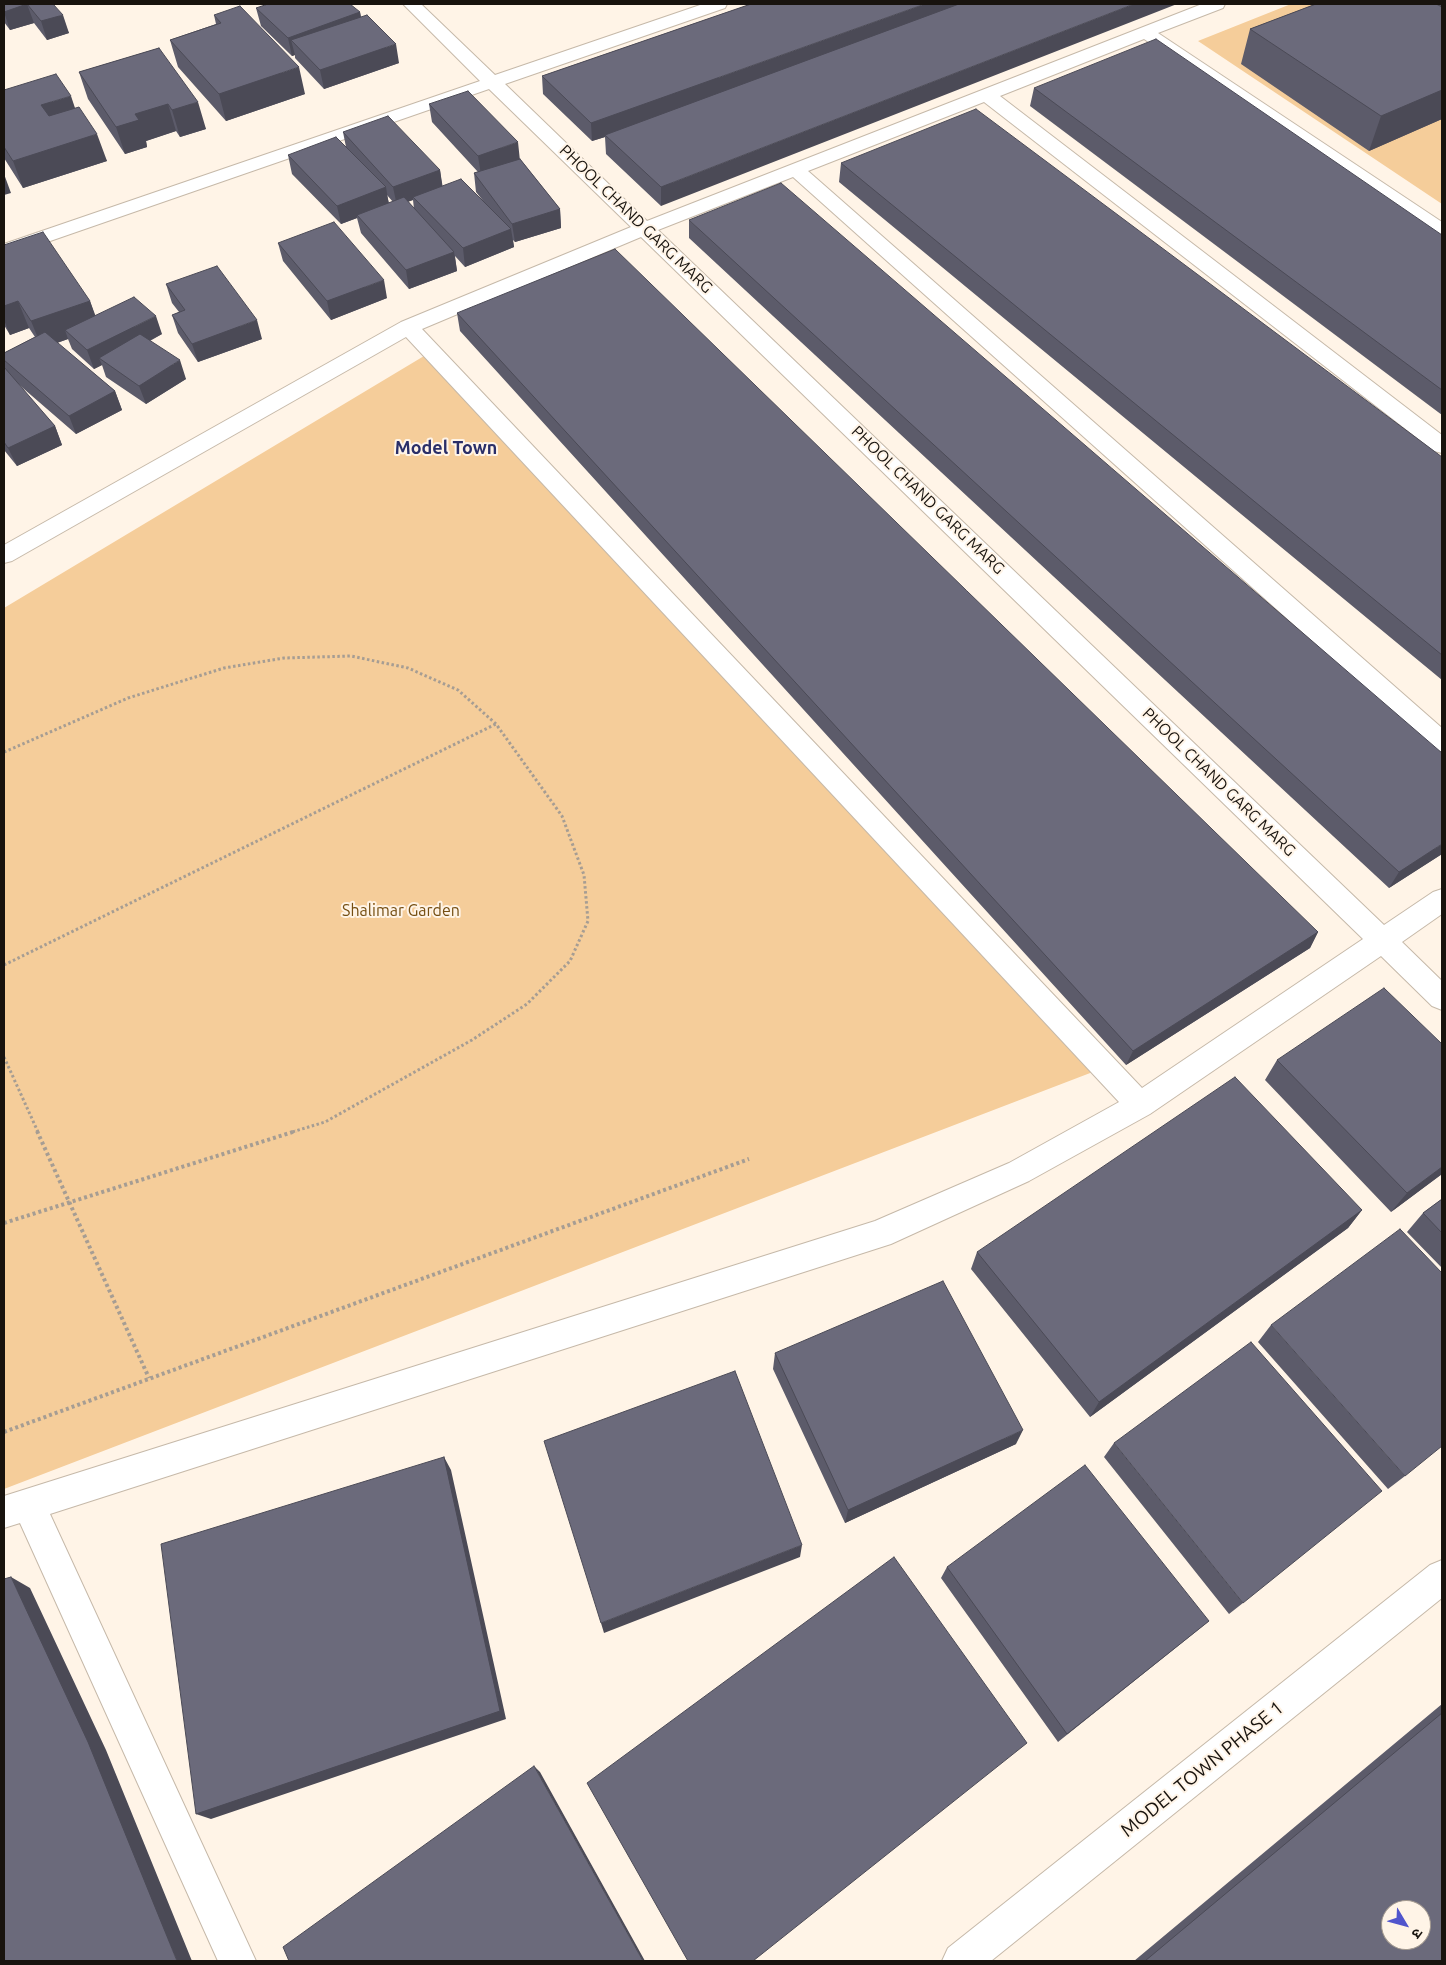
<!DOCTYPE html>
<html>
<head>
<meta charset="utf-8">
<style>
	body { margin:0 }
	#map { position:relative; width:1446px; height:1965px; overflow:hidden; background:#fff4e7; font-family:Ubuntu,"Noto Sans Devanagari",sans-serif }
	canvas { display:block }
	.frame { position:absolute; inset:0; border:5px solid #18130e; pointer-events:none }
	.north { position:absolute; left:1381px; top:1900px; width:50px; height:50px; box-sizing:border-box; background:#fff4e7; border:1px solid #a39a90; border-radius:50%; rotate:127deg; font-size:14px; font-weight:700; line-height:20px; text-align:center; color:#18130e }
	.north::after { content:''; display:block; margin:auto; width:18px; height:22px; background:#5155cc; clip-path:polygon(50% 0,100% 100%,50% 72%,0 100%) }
</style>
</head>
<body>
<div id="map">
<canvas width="1446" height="1965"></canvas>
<div class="frame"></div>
<div class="north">उ</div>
</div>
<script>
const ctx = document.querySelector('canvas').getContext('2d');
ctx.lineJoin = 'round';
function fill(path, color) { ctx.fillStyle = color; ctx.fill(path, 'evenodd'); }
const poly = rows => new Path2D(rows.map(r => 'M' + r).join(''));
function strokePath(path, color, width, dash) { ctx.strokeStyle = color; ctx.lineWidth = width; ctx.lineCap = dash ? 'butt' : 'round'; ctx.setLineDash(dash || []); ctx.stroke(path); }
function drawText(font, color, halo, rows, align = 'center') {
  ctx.font = font + ' Ubuntu,sans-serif'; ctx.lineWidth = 4; ctx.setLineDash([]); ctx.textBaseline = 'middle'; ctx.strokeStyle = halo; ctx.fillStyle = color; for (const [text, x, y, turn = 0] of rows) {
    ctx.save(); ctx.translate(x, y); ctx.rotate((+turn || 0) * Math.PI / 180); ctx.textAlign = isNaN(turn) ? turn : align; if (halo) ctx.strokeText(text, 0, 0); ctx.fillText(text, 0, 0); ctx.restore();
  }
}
fill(poly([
	[1291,4,1380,4,1442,41,1442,204,1198,41],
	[424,356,1098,1070,4,1489,4,608]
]), '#f5cd9a');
const minor = poly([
	[403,4,421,4,495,75,703,4,727,4,725,8,505,84,647,221,1202,4,1225,4,1223,8,1158,33,1442,222,1442,237,1435,235,1144,39,1000,96,1442,435,1442,453,1434,451,984,102,808,171,1442,728,1442,752,1433,749,793,177,658,230,1384,925,1433,892,1442,889,1442,914,1402,942,1442,981,1442,1010,1432,1006,1381,956,1150,1114,1029,1181,891,1244,50,1514,256,1961,218,1961,20,1523,4,1528,4,1496,875,1221,1009,1163,1119,1102,406,337,12,561,4,563,4,545,401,322,631,227,489,89,4,257,4,244,480,81,403,4],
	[641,237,1363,939,1142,1088,422,329,641,237],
	[1442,1560,1442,1598,991,1961,942,1961,948,1948,1430,1565,1442,1560]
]);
strokePath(minor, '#c6b9a9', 2);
strokePath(poly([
	[4,752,128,698,224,668,284,658,351,656,408,668,458,690,496,724,562,816,584,875,588,921,570,961,527,1004,472,1040,325,1122,292,1132],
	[4,965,496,724],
	[4,1057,38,1132]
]), '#a69d93', 3, [2.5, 2.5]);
strokePath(poly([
	[37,1131,149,1378],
	[4,1223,296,1131],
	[4,1432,749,1159]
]), '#a69d93', 4, [3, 3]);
fill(minor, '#fff');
fill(poly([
	[4,4,53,4,69,33,47,40,34,23,10,30,4,22],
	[751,4,661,206,606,154,605,137,592,141,543,94,542,76],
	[1316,4,1442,4,1442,119,1369,151,1241,64,1250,29],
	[256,8,360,12,361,17,399,63,324,89,295,58,295,55,292,56,261,26],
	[214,15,305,94,226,121,178,67,170,40,216,24],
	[159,48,206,129,180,137,176,131,146,141,147,147,125,154,88,99,79,72],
	[1034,88,1442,235,1442,415,1030,106],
	[4,90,75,108,107,161,23,188,4,158],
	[429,104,520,159,560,209,561,228,515,242,513,240,514,247,465,267,455,256,457,271,409,289,361,233,357,218,341,224,292,174,288,155,346,147,343,132,440,170,442,186,484,202,476,192,474,173,478,172,432,122],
	[387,195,393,202,389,203],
	[413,200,414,209,408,201],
	[841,163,1442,457,1442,680,839,182],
	[689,220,1442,854,1389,888,689,238],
	[278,243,387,298,331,320,283,261],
	[4,245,90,301,95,316,162,334,150,341,186,379,146,404,106,377,102,365,94,369,72,349,68,339,57,343,115,391,122,410,76,434,17,383,55,426,62,445,17,466,4,450,4,367,4,368,4,353,35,337,29,328,10,335,4,325],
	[166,284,262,339,198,362,178,333,172,315,179,312,172,303],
	[457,313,1318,932,1310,948,1126,1065,460,331],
	[1442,1044,1442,1174,1391,1212,1265,1080,1277,1060],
	[1442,1199,1442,1268,1407,1232,1423,1213],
	[1362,1210,1348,1228,1090,1417,971,1269,977,1252],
	[1271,1325,1405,1476,1388,1489,1258,1342],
	[775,1353,1016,1444,845,1523,773,1369],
	[1114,1443,1243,1603,1229,1614,1104,1457],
	[947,1567,1209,1621,1058,1742,941,1578],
	[1442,1704,1442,1961,1134,1961]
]), '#5c5b6a');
fill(poly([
	[27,4,34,23,10,30,4,12],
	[925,4,974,4,605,135,605,137,592,141,591,123],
	[1134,4,1177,4,661,206,661,187],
	[360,12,363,31,291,40,295,55,292,56,288,38],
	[63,15,69,33,47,40,41,21],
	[396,44,399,63,324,89,320,70],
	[299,67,305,94,226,121,219,94],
	[1442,90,1442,119,1369,151,1381,116],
	[71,96,80,123,51,132,41,105],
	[198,102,206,129,180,137,172,110],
	[168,104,176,131,146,141,147,147,125,154,116,127,135,114],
	[97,134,107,161,23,188,13,161],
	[518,142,520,161,481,175,478,156],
	[440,170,443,189,413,197,413,200,397,206,393,187],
	[4,174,11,193,4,195],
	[386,187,389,206,357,215,357,218,341,224,337,206],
	[560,209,561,228,515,242,512,224],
	[511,229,514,247,465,267,463,248],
	[454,252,457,271,409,289,406,270],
	[384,280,387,298,331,320,327,301],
	[18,301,29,328,10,335,4,320,4,306],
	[90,301,100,328,65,330,68,339,42,348,31,321],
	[156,316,162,334,106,363,99,358,102,365,94,369,87,350],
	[257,320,262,339,198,362,192,344],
	[180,360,186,379,146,404,139,386],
	[115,391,122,410,76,434,69,416],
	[55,426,62,445,17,466,8,448],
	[1442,844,1442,854,1389,888,1399,872],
	[1318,932,1310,948,1126,1065,1133,1051],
	[1442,1167,1442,1174,1391,1212,1407,1193],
	[1362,1210,1348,1228,1090,1417,1099,1402],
	[1023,1430,1016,1444,845,1523,848,1510],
	[444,1457,451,1470,506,1719,211,1819,196,1814],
	[802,1545,800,1557,604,1633,601,1623],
	[11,1577,30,1588,106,1750,192,1961,177,1961],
	[534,1766,540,1772,645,1961,643,1961]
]), '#4b4a56');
const building = poly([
	[4,4,53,4,63,15,41,21,27,4,4,12,4,4],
	[268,4,350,4,360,12,288,38,256,8,268,4],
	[751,4,925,4,591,123,542,76,751,4],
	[959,4,1134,4,661,187,605,135,959,4],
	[1316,4,1436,4,1442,7,1442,90,1381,116,1250,29,1316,4],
	[240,6,299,67,219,94,170,40,221,23,214,15,240,6],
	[367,15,396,44,320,70,291,40,367,15],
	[1156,39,1442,235,1442,390,1034,88,1156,39],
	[159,48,198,102,172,110,168,104,135,114,139,120,116,127,79,72,159,48],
	[56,74,71,96,41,105,49,116,79,107,97,134,13,161,4,147,4,90,56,74],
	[468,91,518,142,478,156,429,104,468,91],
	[976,109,1442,457,1442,655,841,163,976,109],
	[388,116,440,170,393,187,343,132,388,116],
	[336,137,386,187,337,206,288,155,336,137],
	[520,159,560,209,512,224,474,173,520,159],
	[461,179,511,229,463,248,413,197,461,179],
	[781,183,1442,753,1442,844,1399,872,689,220,781,183],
	[404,197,454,252,406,270,357,215,404,197],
	[334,222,384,280,327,301,278,243,334,222],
	[43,232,90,301,31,321,18,301,4,306,4,245,43,232],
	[615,249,1318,932,1133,1051,457,313,615,249],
	[217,266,257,320,192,344,172,315,185,310,166,284,217,266],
	[134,297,156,316,87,350,65,330,134,297],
	[45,332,115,391,69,416,4,360,4,353,45,332],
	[140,334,180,360,139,386,99,358,140,334],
	[4,367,55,426,8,448,4,442,4,367],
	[1384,988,1442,1044,1442,1167,1407,1193,1277,1060,1384,988],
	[1235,1077,1362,1210,1099,1402,977,1252,1235,1077],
	[1442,1199,1442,1233,1423,1213,1442,1199],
	[1400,1229,1442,1273,1442,1446,1405,1476,1271,1325,1400,1229],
	[943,1281,1023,1430,848,1510,775,1353,943,1281],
	[1251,1342,1382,1491,1243,1603,1114,1443,1251,1342],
	[735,1371,802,1545,601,1623,544,1441,735,1371],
	[444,1457,500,1711,196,1814,161,1544,444,1457],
	[1085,1465,1209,1621,1067,1734,947,1567,1085,1465],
	[894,1557,1027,1743,753,1961,688,1961,587,1783,894,1557],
	[11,1577,88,1742,177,1961,4,1961,4,1579,11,1577],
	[1442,1713,1442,1961,1145,1961,1442,1713],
	[1391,1910,1421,1910,1421,1940,1391,1940,1391,1910],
	[534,1766,643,1961,289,1961,283,1947,534,1766]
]);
fill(building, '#6b6a7b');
strokePath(building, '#4b4a56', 1);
drawText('16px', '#18130e', '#fff4e7', [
	["PHOOL CHAND GARG MARG",636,219,44],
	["PHOOL CHAND GARG MARG",928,500,44],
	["PHOOL CHAND GARG MARG",1219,782,44]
]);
drawText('16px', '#754e11', '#fff4e7', [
	["Shalimar Garden",401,911]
]);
drawText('bold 18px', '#2a2e68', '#fff4e7', [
	["Model Town",446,448]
]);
drawText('19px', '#18130e', '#fff4e7', [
	["MODEL TOWN PHASE 1",1202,1769,-39]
]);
</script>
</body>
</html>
